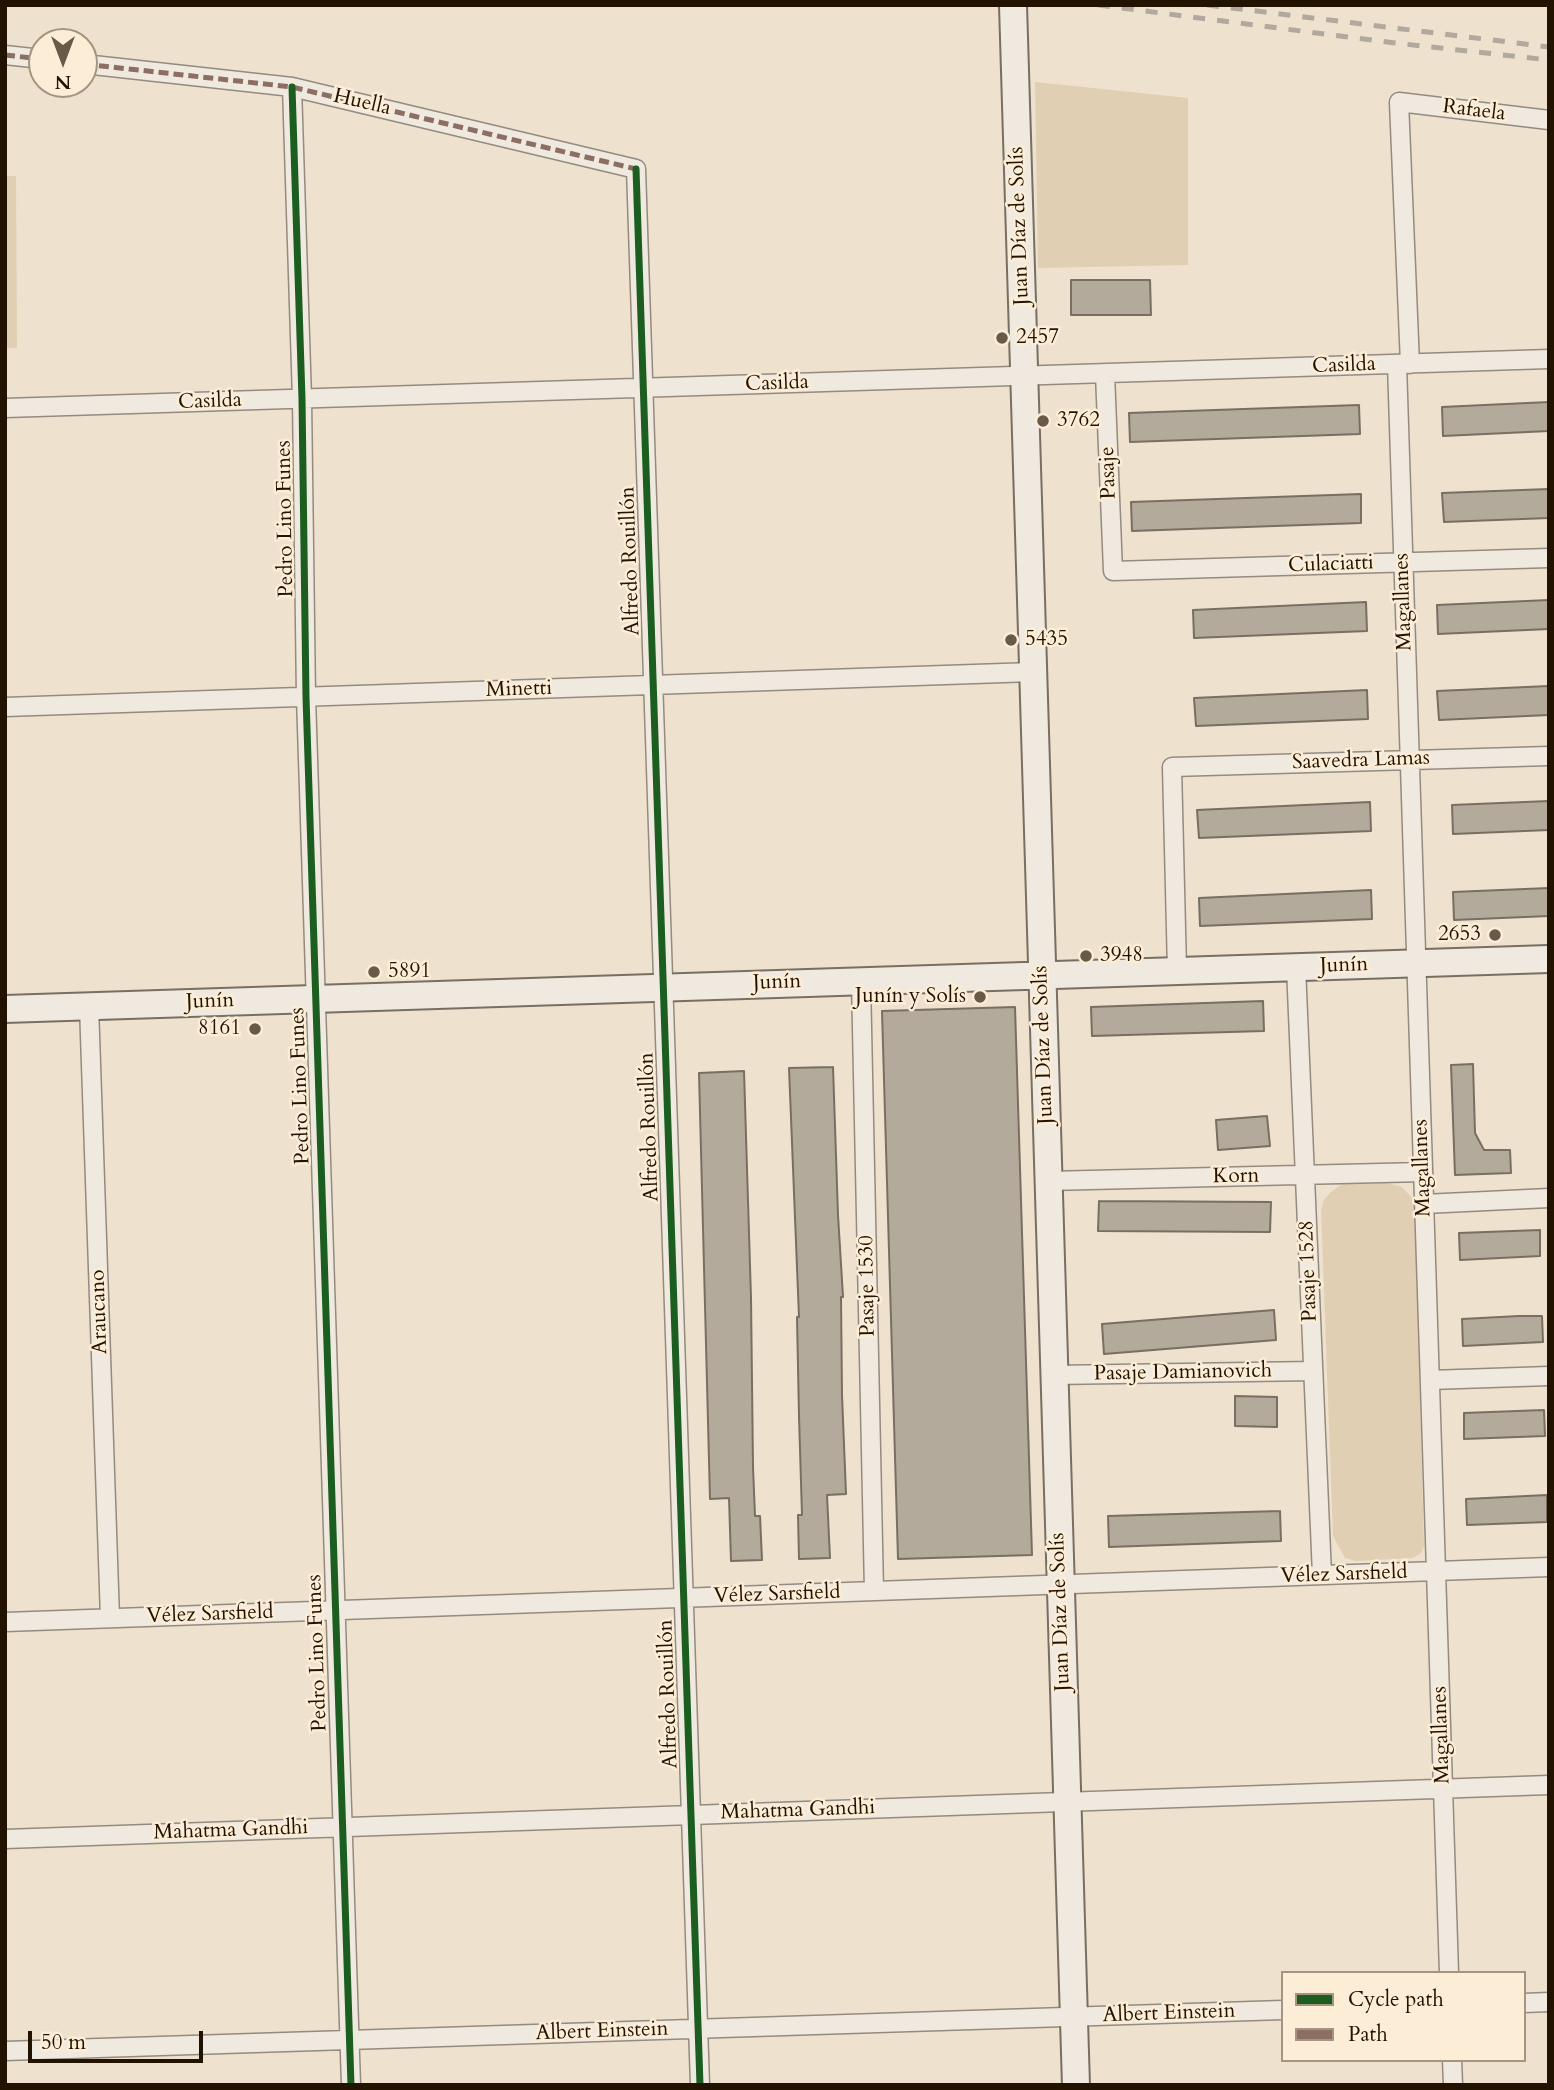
<!DOCTYPE html>
<html>
<head>
<meta charset="utf-8">
<style>
	body { margin:0 }
	#map { position:relative; width:1554px; height:2090px; overflow:hidden; background:#eee1cd; font-family:Cardo,serif }
	canvas { display:block }
	.frame { position:absolute; inset:0; border:7px solid #221200; pointer-events:none }
	.legend { position:absolute; left:1281px; top:1971px; width:245px; height:91px; box-sizing:border-box; background:#fcedd6; border:2px solid #a59580; margin:0; padding:9px 12px; list-style:none; font-size:21px; color:#221200 }
	.legend li { display:flex; align-items:center; gap:14px; height:35px }
	.legend b { width:35px; border:2px solid #a59580 }
	.north { position:absolute; left:28px; top:28px; width:70px; height:70px; box-sizing:border-box; background:#fcedd6; border:2px solid #a59580; border-radius:50%; rotate:180deg; font-size:19px; font-weight:700; line-height:28px; text-align:center; color:#221200 }
	.north::after { content:''; display:block; margin:auto; width:24px; height:32px; background:#695a48; clip-path:polygon(50% 0,100% 100%,50% 72%,0 100%) }
	.scale { position:absolute; left:28px; top:2031px; width:175px; height:32px; box-sizing:border-box; border:4px solid #221200; border-top:0; padding-left:9px; font-size:21px; line-height:24px; white-space:nowrap; color:#221200; -webkit-text-stroke:5px #fcedd6; paint-order:stroke }
</style>
</head>
<body>
<div id="map">
<canvas width="1554" height="2090"></canvas>
<div class="frame"></div>
<ul class="legend">
<li><b style="height:9px;background:#1b5e20"></b>Cycle path</li>
<li><b style="height:9px;background:#8d6e63"></b>Path</li>
</ul>
<div class="north">N</div>
<div class="scale">50 m</div>
</div>
<script>
const ctx = document.querySelector('canvas').getContext('2d');
ctx.lineJoin = 'round';
function fill(path, color) { ctx.fillStyle = color; ctx.fill(path, 'evenodd'); }
const poly = rows => new Path2D(rows.map(r => 'M' + r).join(''));
function strokePath(path, color, width, dash) { ctx.strokeStyle = color; ctx.lineWidth = width; ctx.lineCap = dash ? 'butt' : 'round'; ctx.setLineDash(dash || []); ctx.stroke(path); }
function drawText(font, color, halo, rows, align = 'center') {
  ctx.font = font + ' Cardo,serif'; ctx.lineWidth = 5; ctx.setLineDash([]); ctx.textBaseline = 'middle'; ctx.strokeStyle = halo; ctx.fillStyle = color; for (const [text, x, y, turn = 0] of rows) {
    ctx.save(); ctx.translate(x, y); ctx.rotate((+turn || 0) * Math.PI / 180); ctx.textAlign = isNaN(turn) ? turn : align; if (halo) ctx.strokeText(text, 0, 0); ctx.fillText(text, 0, 0); ctx.restore();
  }
}
fill(poly([
	[1035,82,1188,98,1188,265,1038,268],
	[5,176,16,176,17,348,5,348],
	[1388,1183,1402,1187,1415,1201,1424,1546,1421,1553,1413,1558,1356,1561,1345,1558,1333,1536,1321,1210,1324,1200,1331,1192,1342,1184]
]), '#e1cfb4');
const building = poly([
	[1071,280,1150,280,1151,315,1071,315,1071,280],
	[1549,402,1549,431,1443,436,1442,407,1549,402],
	[1359,405,1360,434,1130,442,1129,413,1359,405],
	[1549,489,1549,518,1444,522,1442,493,1549,489],
	[1361,494,1361,523,1132,531,1131,502,1361,494],
	[1549,600,1549,629,1438,634,1437,605,1549,600],
	[1366,602,1367,631,1194,638,1193,610,1366,602],
	[1549,686,1549,715,1439,720,1437,691,1549,686],
	[1367,690,1368,719,1196,726,1194,698,1367,690],
	[1549,801,1549,830,1453,834,1452,805,1549,801],
	[1370,802,1371,831,1199,838,1197,810,1370,802],
	[1549,888,1549,916,1454,920,1453,892,1549,888],
	[1371,890,1372,919,1200,926,1199,898,1371,890],
	[1263,1001,1264,1031,1092,1036,1091,1007,1263,1001],
	[1015,1007,1032,1555,898,1559,882,1011,1015,1007],
	[1473,1064,1475,1133,1484,1150,1510,1150,1511,1173,1455,1175,1451,1065,1473,1064],
	[833,1067,838,1215,843,1297,841,1297,842,1395,846,1494,827,1495,830,1558,799,1559,798,1515,802,1515,799,1416,797,1317,799,1317,789,1068,833,1067],
	[744,1071,751,1298,753,1467,755,1516,760,1516,762,1560,731,1561,729,1498,710,1499,699,1073,744,1071],
	[1267,1116,1270,1146,1218,1150,1216,1120,1267,1116],
	[1099,1201,1271,1202,1270,1232,1098,1231,1099,1201],
	[1540,1230,1540,1256,1460,1260,1459,1233,1540,1230],
	[1274,1310,1276,1340,1104,1354,1102,1324,1274,1310],
	[1519,1316,1542,1316,1543,1342,1463,1346,1462,1319,1519,1316],
	[1235,1396,1277,1397,1277,1427,1235,1426,1235,1396],
	[1544,1410,1545,1436,1464,1439,1464,1413,1544,1410],
	[1547,1495,1547,1522,1467,1525,1466,1499,1547,1495],
	[1280,1511,1281,1541,1109,1547,1108,1516,1280,1511]
]);
fill(building, '#b4aa9c');
strokePath(building, '#786f62', 2);
const street = poly([
	[5,55,42,59],
	[84,64,292,87,636,169,700,2085],
	[292,87,302,399,306,697,351,2085],
	[1397,364,1449,1973],
	[1410,364,1399,102,1549,120],
	[1105,374,1113,571,1549,558],
	[5,408,1549,359],
	[5,707,1033,672],
	[1296,967,1322,1575],
	[1177,970,1172,767,1549,756],
	[861,981,874,1591],
	[89,1006,110,1618],
	[1048,1181,1423,1172],
	[1424,1204,1549,1198],
	[1053,1375,1313,1371],
	[1430,1380,1549,1376],
	[5,1622,1549,1567],
	[5,1839,1549,1785],
	[1524,2003,1549,2002],
	[5,2051,1283,2010],
	[1452,2060,1453,2085]
]);
const secondary = poly([
	[1013,5,1076,2085],
	[5,1009,1549,959]
]);
strokePath(street, '#948b7e', 21);
strokePath(secondary, '#786f62', 30);
strokePath(street, '#f0e9df', 18);
strokePath(secondary, '#f0e9df', 26);
strokePath(poly([
	[1098,5,1395,43,1549,60],
	[1207,5,1549,47]
]), '#b1a99e', 5, [12, 12]);
strokePath(poly([
	[5,55,42,59],
	[84,64,292,87,636,169]
]), '#8d6e63', 5, [10, 5]);
strokePath(poly([
	[292,87,302,399,306,697,351,2085],
	[636,169,700,2085]
]), '#1b5e20', 7);
for (const [x, y, r, color] of [
	[1002,338,7,"#695a48"],
	[1043,421,7,"#695a48"],
	[1011,640,7,"#695a48"],
	[1495,935,7,"#695a48"],
	[1086,956,7,"#695a48"],
	[374,972,7,"#695a48"],
	[980,997,7,"#695a48"],
	[255,1029,7,"#695a48"]
]) { const dot = new Path2D(); dot.arc(x, y, r, 0, 2 * Math.PI); ctx.fillStyle = color; ctx.fill(dot); strokePath(dot, '#fcedd6', 2.5); }
drawText('21px', '#221200', '#fcedd6', [
	["Huella",362,103,13],
	["Rafaela",1474,111,7],
	["Juan Díaz de Solís",1020,226,-92],
	["Casilda",1344,366,-2],
	["Casilda",777,384,-2],
	["Casilda",210,402,-2],
	["Pasaje",1109,473,-92],
	["Pedro Lino Funes",286,519,-91],
	["Alfredo Rouillón",631,561,-92],
	["Culaciatti",1331,565,-2],
	["Magallanes",1404,602,-92],
	["Minetti",519,690,-2],
	["Saavedra Lamas",1361,761,-2],
	["Junín",1344,966,-2],
	["Junín",777,983,-2],
	["Junín",210,1002,-2],
	["Juan Díaz de Solís",1044,1045,-92],
	["Pedro Lino Funes",301,1086,-92],
	["Alfredo Rouillón",650,1127,-92],
	["Magallanes",1423,1168,-92],
	["Korn",1236,1177,-1],
	["Pasaje 1528",1309,1271,-92],
	["Pasaje 1530",868,1286,-91],
	["Araucano",100,1312,-92],
	["Pasaje Damianovich",1183,1373,-1],
	["Vélez Sarsfield",1344,1575,-2],
	["Vélez Sarsfield",777,1595,-2],
	["Juan Díaz de Solís",1061,1612,-92],
	["Vélez Sarsfield",210,1615,-2],
	["Pedro Lino Funes",318,1653,-92],
	["Alfredo Rouillón",669,1694,-92],
	["Magallanes",1442,1735,-92],
	["Mahatma Gandhi",798,1811,-2],
	["Mahatma Gandhi",231,1831,-2],
	["Albert Einstein",1169,2014,-2],
	["Albert Einstein",602,2032,-2]
]);
drawText('21px', '#221200', '#fcedd6', [
	["2457",1016,338],
	["3762",1057,421],
	["5435",1025,640],
	["2653",1481,935,"right"],
	["3948",1100,956],
	["5891",388,972],
	["Junín y Solís",966,997,"right"],
	["8161",241,1029,"right"]
], 'left');
</script>
</body>
</html>
